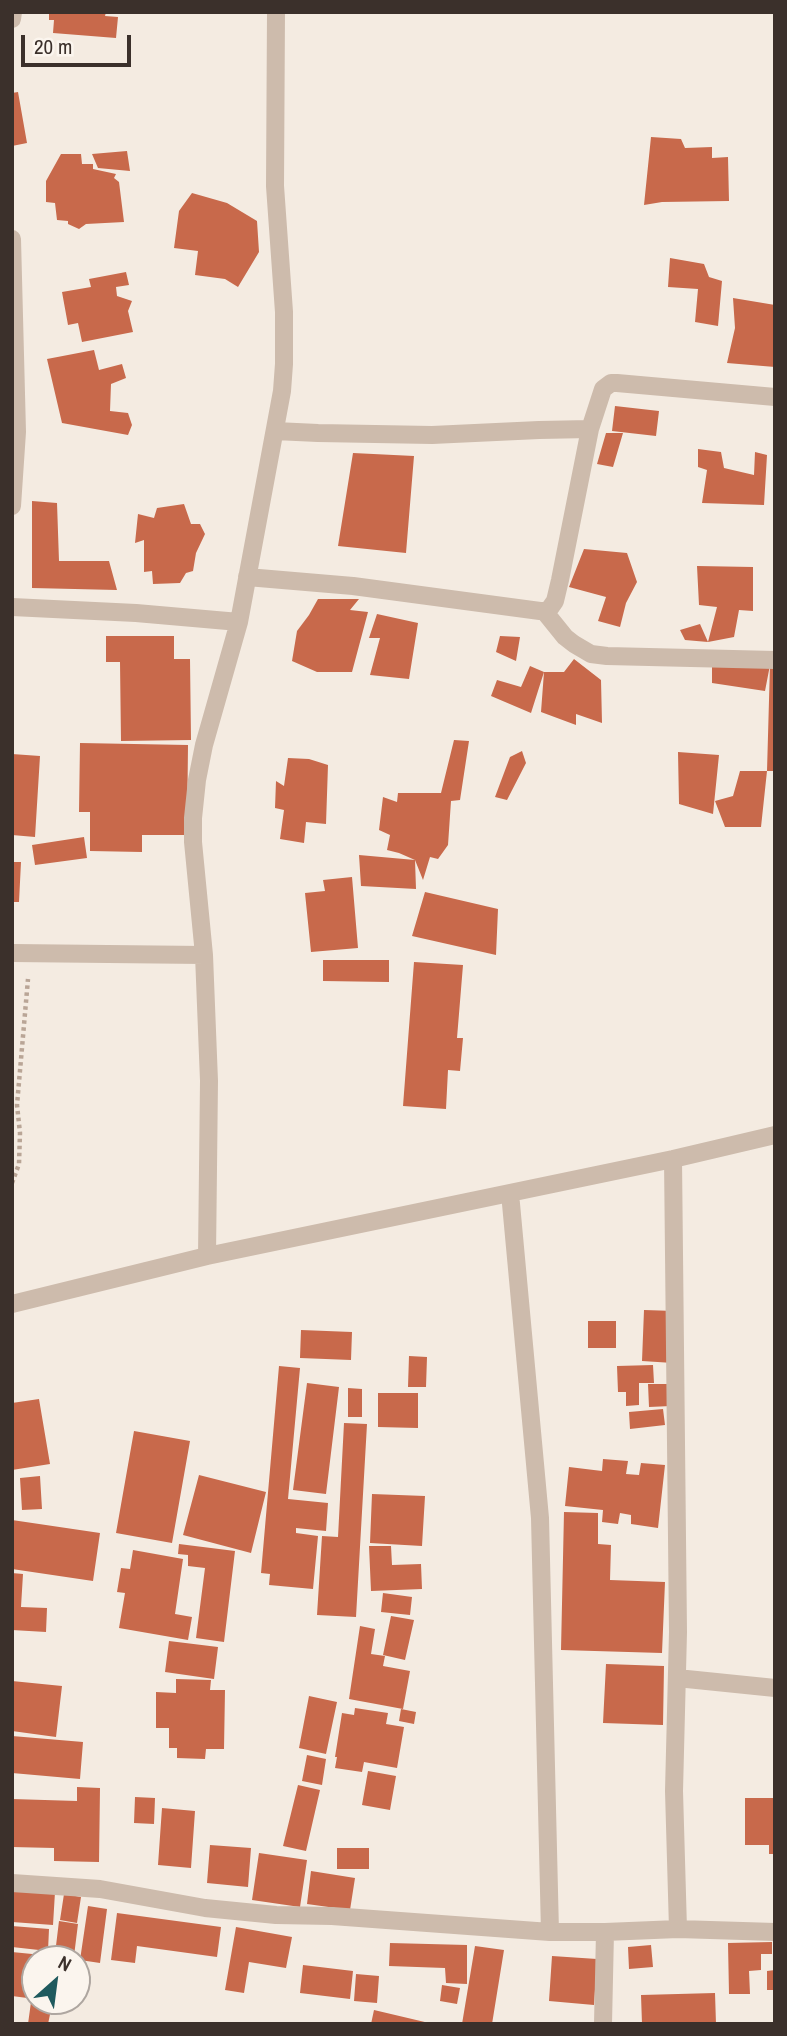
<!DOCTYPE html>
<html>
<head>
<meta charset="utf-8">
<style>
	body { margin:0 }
	#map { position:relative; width:787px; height:2036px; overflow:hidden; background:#f4ebe1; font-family:"Archivo Narrow",sans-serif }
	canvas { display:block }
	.frame { position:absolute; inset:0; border:14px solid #3b302b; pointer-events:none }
	.north { position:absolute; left:21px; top:1945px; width:70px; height:70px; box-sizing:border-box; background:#fbf5ee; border:2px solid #aea6a0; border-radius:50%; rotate:28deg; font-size:19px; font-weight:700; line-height:28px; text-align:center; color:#3b302b }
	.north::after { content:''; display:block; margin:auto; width:24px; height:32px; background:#1f5a5e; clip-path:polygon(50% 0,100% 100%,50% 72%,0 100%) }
	.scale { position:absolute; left:21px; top:35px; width:110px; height:32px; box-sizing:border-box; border:4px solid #3b302b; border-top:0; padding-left:9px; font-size:21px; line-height:24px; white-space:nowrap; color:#3b302b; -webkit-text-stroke:5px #fbf5ee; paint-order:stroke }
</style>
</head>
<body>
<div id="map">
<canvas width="787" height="2036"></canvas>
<div class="frame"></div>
<div class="north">N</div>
<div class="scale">20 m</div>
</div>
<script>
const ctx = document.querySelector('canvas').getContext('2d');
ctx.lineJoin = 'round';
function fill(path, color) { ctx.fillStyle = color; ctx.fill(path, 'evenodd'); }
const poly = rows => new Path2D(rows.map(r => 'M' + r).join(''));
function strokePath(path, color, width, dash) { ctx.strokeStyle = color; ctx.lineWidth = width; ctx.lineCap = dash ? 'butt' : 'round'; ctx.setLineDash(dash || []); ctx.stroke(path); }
fill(poly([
	[49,12,106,12,105,16,118,17,116,38,53,33,54,20,49,20],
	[18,92,27,143,12,146,12,93],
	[651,137,681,139,685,148,712,147,712,158,728,157,729,201,662,202,644,205],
	[127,151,130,171,98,168,92,154],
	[61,154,81,154,82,164,93,164,93,169,116,174,114,178,119,182,124,222,86,224,79,229,68,224,68,221,57,220,55,203,46,202,46,181],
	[192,193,227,203,257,221,259,252,238,287,225,279,195,275,198,251,174,248,179,211],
	[670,258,704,264,709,277,722,281,718,326,695,322,698,289,668,287],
	[126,272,129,285,116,287,117,296,132,301,128,311,133,332,82,342,78,323,68,325,62,292,91,287,89,279],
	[733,298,775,305,775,367,727,363,735,328],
	[94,350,99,370,122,364,126,378,111,384,110,411,128,413,132,425,128,435,62,423,47,359],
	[615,406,659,411,656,436,612,431],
	[606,433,623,433,613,467,597,464],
	[698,449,721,452,724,468,754,475,755,452,767,455,764,505,702,503,707,470,698,467],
	[353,453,414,456,406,553,338,546],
	[32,501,57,503,59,561,109,561,117,590,32,588],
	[184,504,191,524,200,524,205,534,196,553,193,571,186,573,180,583,153,584,152,571,144,572,144,540,135,543,138,514,154,518,157,508],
	[584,549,627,553,637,582,626,603,620,627,598,621,606,597,569,587],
	[697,566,753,567,753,611,739,610,734,637,708,642,717,607,699,605],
	[318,599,359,599,350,610,368,612,352,672,317,672,292,661,297,631,309,615],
	[377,614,418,623,409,679,370,675,380,638,369,638],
	[700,624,708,642,685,640,680,630],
	[106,636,174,636,174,659,190,659,191,740,121,741,120,662,106,662],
	[500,636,520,637,516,661,496,652],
	[574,659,601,680,602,723,576,714,576,725,541,712,544,672,564,672],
	[770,665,775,665,775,771,767,771,770,665,765,691,712,683,712,666],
	[530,666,544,672,531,713,491,696,497,680,521,687],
	[454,740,469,741,460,800,451,801,448,845,438,859,430,857,423,880,415,860,416,889,361,886,359,855,415,860,399,853,387,850,390,835,379,830,383,797,397,802,398,793,441,793],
	[80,743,188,745,187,835,142,835,142,852,90,851,90,812,79,812],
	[522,751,526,763,507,800,495,797,510,757],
	[678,752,719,755,713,814,679,804],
	[12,754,40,756,35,837,12,835],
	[288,758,309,759,328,765,326,824,306,822,304,843,280,839,284,810,275,808,276,781,284,786],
	[740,771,767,771,761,827,725,827,715,801,733,796],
	[84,837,87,858,35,865,32,845],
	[12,862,21,862,19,902,12,902],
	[352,877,358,948,311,952,305,893,325,891,323,880],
	[425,892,498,909,496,955,412,936],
	[323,960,389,960,389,982,323,981],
	[414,962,463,965,457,1038,463,1038,460,1071,448,1070,446,1109,403,1106],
	[644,1310,675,1311,673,1363,642,1361],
	[588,1321,616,1321,616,1348,588,1348],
	[301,1330,352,1332,351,1360,300,1358],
	[409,1356,427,1357,426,1387,408,1387],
	[653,1365,654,1383,639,1383,639,1405,626,1406,626,1392,618,1392,617,1366],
	[279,1366,300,1368,288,1499,328,1503,326,1531,296,1528,296,1533,318,1536,313,1589,269,1585,270,1574,261,1573],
	[307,1383,339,1387,326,1494,293,1490],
	[648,1384,670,1384,671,1406,649,1407],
	[348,1388,362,1389,362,1417,348,1417],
	[378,1393,418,1393,418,1428,378,1427],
	[39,1399,50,1464,12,1470,12,1403],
	[663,1409,665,1425,630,1429,629,1412],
	[344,1423,367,1424,356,1617,317,1615,322,1536,338,1537],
	[134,1431,190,1441,172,1543,116,1533],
	[603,1459,628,1461,626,1474,639,1475,641,1463,665,1465,658,1528,631,1524,631,1515,620,1513,618,1524,602,1522,603,1510,565,1506,569,1467,602,1471],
	[199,1475,266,1492,251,1553,183,1535],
	[40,1476,42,1509,22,1510,20,1478],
	[372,1494,425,1496,422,1546,370,1543],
	[564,1512,598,1513,598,1544,611,1545,610,1580,665,1582,662,1653,561,1650],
	[12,1520,100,1533,93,1581,12,1569],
	[179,1544,235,1551,224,1642,196,1638,205,1568,188,1566,188,1555,178,1554],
	[369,1546,391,1546,392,1565,421,1564,422,1589,371,1591],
	[133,1550,183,1559,175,1614,192,1617,188,1640,119,1628,125,1593,117,1592,121,1568,130,1569],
	[12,1573,23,1574,21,1607,47,1608,46,1632,12,1630],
	[383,1593,412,1597,410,1615,381,1612],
	[391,1616,414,1620,405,1660,383,1655],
	[360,1626,375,1629,371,1654,385,1656,383,1666,410,1671,403,1709,349,1699],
	[169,1641,218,1647,214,1679,165,1672],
	[606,1664,664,1666,663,1725,603,1723],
	[176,1679,211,1680,210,1690,225,1690,224,1749,206,1749,205,1759,177,1758,177,1748,169,1748,169,1728,156,1728,156,1692,176,1693],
	[12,1681,62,1686,56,1737,12,1731],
	[309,1696,337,1702,326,1754,299,1748],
	[355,1708,388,1713,386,1724,404,1727,397,1768,364,1762,362,1772,335,1768,337,1757,335,1757,342,1713,354,1715],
	[401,1709,416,1712,414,1724,399,1721],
	[12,1736,83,1742,80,1779,12,1773],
	[307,1755,326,1759,322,1785,302,1781],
	[368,1771,396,1776,390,1810,362,1805],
	[298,1785,320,1790,306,1851,283,1846],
	[77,1787,100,1788,99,1862,54,1861,54,1848,12,1847,12,1799,77,1801],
	[135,1797,155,1798,154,1824,134,1823],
	[745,1798,775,1798,775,1854,769,1854,769,1845,745,1845],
	[162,1808,195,1811,191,1868,158,1865],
	[210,1845,251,1848,248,1887,207,1883],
	[337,1848,369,1848,369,1869,337,1869],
	[259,1853,307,1860,300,1907,252,1900],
	[311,1871,355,1878,350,1910,307,1904],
	[12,1889,55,1892,53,1925,12,1922],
	[64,1894,81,1897,77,1923,60,1920],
	[88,1906,107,1909,100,1963,80,1960],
	[117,1913,221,1927,217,1957,137,1946,135,1963,111,1960],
	[59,1921,78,1924,74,1956,55,1954],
	[12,1926,49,1929,48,1951,12,1947],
	[236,1927,292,1937,286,1968,249,1962,244,1993,225,1990],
	[772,1942,772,1954,761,1954,761,1970,749,1971,750,1994,729,1994,728,1943],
	[390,1943,467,1945,467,1984,446,1983,445,1968,389,1966],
	[651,1945,653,1967,629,1969,628,1947],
	[475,1946,504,1950,492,2024,462,2024],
	[12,1952,62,1957,62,1959,35,1959,35,1999,12,1996],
	[552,1956,597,1959,594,2005,549,2001],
	[303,1965,353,1971,350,1999,300,1993],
	[775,1970,775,1990,767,1990,767,1971],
	[356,1974,379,1976,377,2003,354,2001],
	[442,1985,460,1988,457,2004,440,2001],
	[715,1993,716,2024,642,2024,641,1995],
	[31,2002,52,2005,48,2024,28,2024],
	[374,2010,429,2023,429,2024,371,2024]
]), '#c8694b');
strokePath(poly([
	[12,1183,19,1164,20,1133,17,1105,28,979]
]), '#b9a596', 4.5, [3.5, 3.5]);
strokePath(poly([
	[12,19,13,12],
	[12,239,17,432,12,506],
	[275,431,318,433,432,435,539,430,590,429],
	[247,577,353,586,540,611,548,611,555,601,560,580,590,429,603,389,611,383,617,383,775,397],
	[12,607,136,613,239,622],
	[544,611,565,637,574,644,591,654,607,656,775,660],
	[12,953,204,955],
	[673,1159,678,1632,674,1791,678,1929],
	[510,1193,540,1518,550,1932],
	[207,1256,209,1081,204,955,193,842,193,818,197,780,204,745,239,622,282,391,284,364,284,312,275,186,276,12],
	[12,1304,207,1256,673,1159,775,1135],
	[677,1678,775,1688],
	[12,1883,100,1889,205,1908,276,1915,332,1916,550,1932,605,1932,678,1929,775,1932],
	[603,2024,605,1932]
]), '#cdbbac', 18);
</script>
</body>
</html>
